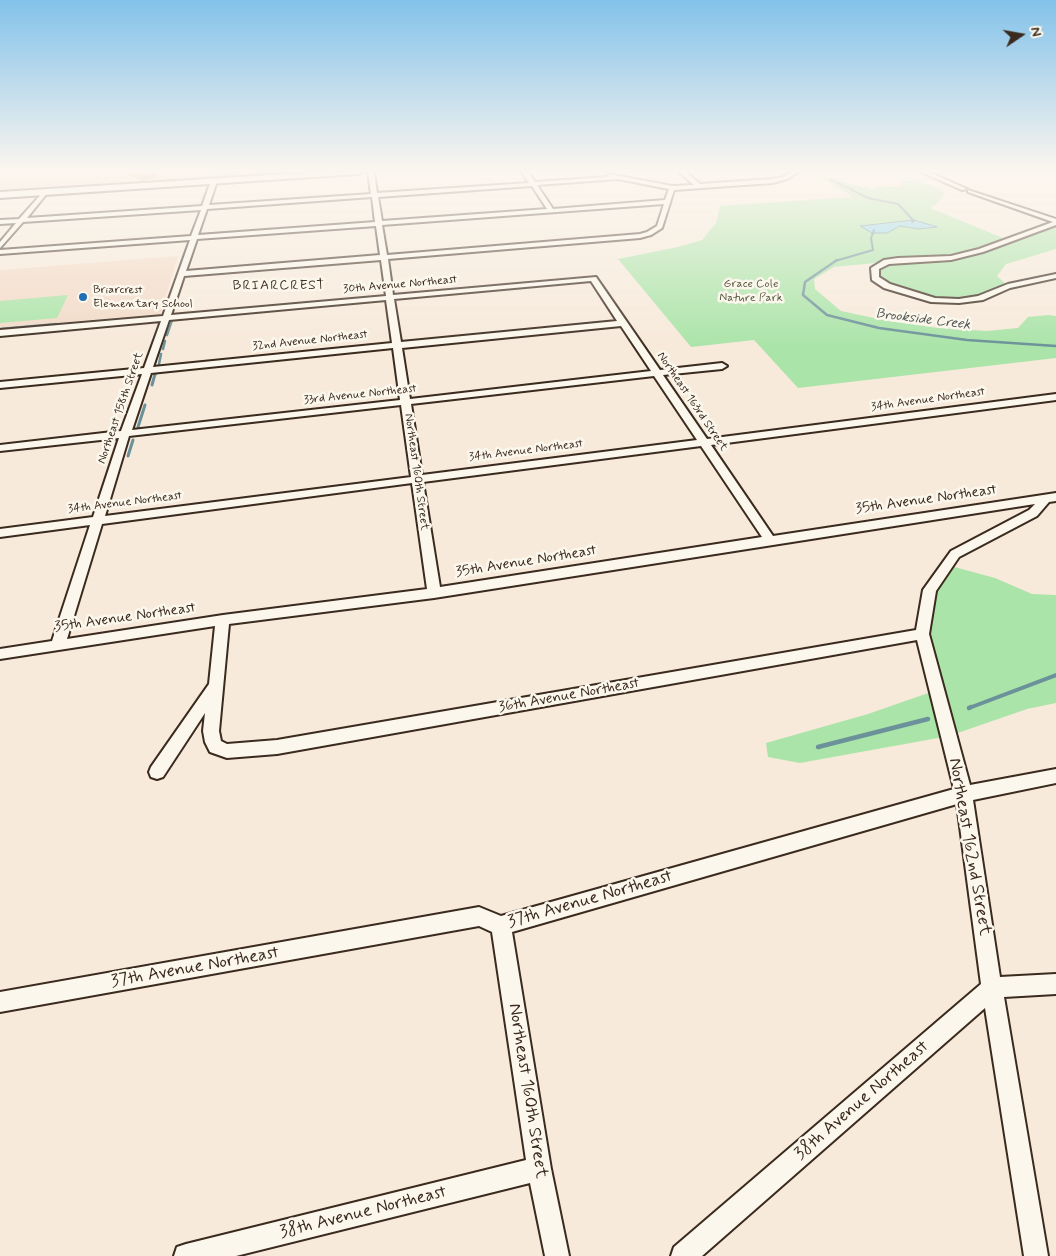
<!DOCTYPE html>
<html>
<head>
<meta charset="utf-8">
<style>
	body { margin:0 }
	#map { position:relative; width:1056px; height:1256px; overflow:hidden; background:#f7eadb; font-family:Mynerve,sans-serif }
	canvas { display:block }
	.north { position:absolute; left:996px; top:10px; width:50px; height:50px; -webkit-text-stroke:4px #fbf7ec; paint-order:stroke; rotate:78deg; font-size:14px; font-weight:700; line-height:20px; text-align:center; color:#3b2a1e }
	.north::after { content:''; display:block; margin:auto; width:18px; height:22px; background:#3b2a1e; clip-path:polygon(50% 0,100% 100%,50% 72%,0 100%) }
</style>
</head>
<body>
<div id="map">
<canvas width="1056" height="1256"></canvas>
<div class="north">N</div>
</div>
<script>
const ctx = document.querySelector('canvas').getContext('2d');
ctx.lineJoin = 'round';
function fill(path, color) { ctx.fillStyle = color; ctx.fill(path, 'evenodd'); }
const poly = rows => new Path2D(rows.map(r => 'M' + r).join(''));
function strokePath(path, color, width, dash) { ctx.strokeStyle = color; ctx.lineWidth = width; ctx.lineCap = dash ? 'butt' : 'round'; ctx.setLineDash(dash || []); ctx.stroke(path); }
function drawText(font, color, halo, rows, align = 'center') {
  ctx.font = font + ' Mynerve,sans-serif'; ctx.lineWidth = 5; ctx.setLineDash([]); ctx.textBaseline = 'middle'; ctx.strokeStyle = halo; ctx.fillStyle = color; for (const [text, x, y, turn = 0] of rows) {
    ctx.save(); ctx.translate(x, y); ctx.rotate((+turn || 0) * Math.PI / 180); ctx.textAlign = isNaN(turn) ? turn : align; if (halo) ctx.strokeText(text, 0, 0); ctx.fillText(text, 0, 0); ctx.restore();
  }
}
fill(poly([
	[0,172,241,172,240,178,0,193],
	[178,256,160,316,120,320,121,317,0,329,0,270]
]), '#f2dac7');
fill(poly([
	[222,172,358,172,183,182,182,179,220,175],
	[819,176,874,190,878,186,899,187,903,181,917,181,933,186,945,193,938,203,930,208,1003,238,1056,223,1056,249,1006,264,997,276,1008,286,980,298,959,301,918,297,875,278,875,268,885,262,834,267,814,279,815,289,841,311,888,321,938,328,987,331,1018,328,1028,317,1048,315,1056,316,1056,358,798,388,754,340,691,347,618,259,678,247,702,240,716,223,720,206,853,197],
	[68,295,57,318,0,323,0,301],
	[947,565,995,578,1032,594,1056,595,1056,703,1027,709,949,736,800,763,768,757,766,743,868,714,937,690,922,634,930,590]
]), '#aae4a8');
const water = poly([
	[914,220,937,227,919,229,900,226,887,233,872,233,860,226,914,220]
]);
fill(water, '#8bd6ec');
strokePath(water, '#6b919a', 1);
strokePath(poly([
	[830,179,868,198,898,204,914,221,912,222],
	[835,261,873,250,871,238,874,230]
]), '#6b919a', 2);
strokePath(poly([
	[837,260,805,282,803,295,827,315,879,328,967,340,1056,346],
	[0,329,56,324],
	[167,335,172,320,176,319],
	[163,349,165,341],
	[159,364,161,354],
	[155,375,156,372]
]), '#6b919a', 2.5);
strokePath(poly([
	[152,385,155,374],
	[138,427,145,405],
	[128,456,133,440]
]), '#6b919a', 3);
strokePath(poly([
	[969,708,1056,675]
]), '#6b919a', 4);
strokePath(poly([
	[969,708,971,707],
	[818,747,928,719]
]), '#6b919a', 4.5);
const street = poly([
	[368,172,374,172,377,193,529,183,522,172,528,172,535,182,607,177,609,174,672,186,694,185,679,172,686,172,700,184,772,179,783,177,791,172,798,172,787,179,772,183,674,190,662,228,651,235,640,238,388,259,393,295,596,277,660,370,722,363,727,366,722,369,663,375,707,439,1056,394,1056,400,711,445,773,536,1056,493,1056,501,1049,502,1037,516,959,557,936,591,929,634,970,785,1056,769,1056,783,973,800,1000,977,1056,974,1056,994,1004,997,1048,1256,1024,1256,985,1008,702,1256,671,1256,674,1247,981,984,957,804,512,932,551,1169,569,1256,545,1256,530,1183,236,1256,174,1256,177,1247,186,1244,526,1160,492,932,479,926,0,1012,0,992,479,907,501,916,954,789,917,640,277,754,227,758,210,752,205,742,203,731,205,713,163,777,157,779,151,777,149,772,151,767,209,684,215,626,0,659,0,649,52,641,90,525,0,537,0,529,93,517,119,438,0,451,0,445,121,431,142,374,0,388,0,382,144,368,161,321,0,336,0,330,163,316,190,240,0,254,0,250,191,236,201,210,23,222,0,248,0,242,16,223,0,224,0,220,19,219,45,190,48,192,27,218,202,206,211,181,214,179,217,181,209,205,371,194,368,172],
	[618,179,669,189,665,200,553,209,537,185,618,179],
	[532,186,547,209,382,221,378,197,532,186],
	[372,197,375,222,198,235,207,209,372,197],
	[664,204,657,226,647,232,640,234,387,255,382,225,664,204],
	[376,226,380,255,186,271,197,239,376,226],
	[381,260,386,296,171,315,184,276,381,260],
	[591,281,617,321,401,342,394,299,591,281],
	[386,300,392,343,153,367,169,320,386,300],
	[621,326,651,371,410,399,402,348,621,326],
	[393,348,400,400,132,430,151,373,393,348],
	[654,376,697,440,422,475,411,404,654,376],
	[401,405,411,477,105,516,129,436,401,405],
	[701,446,762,537,440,587,423,482,701,446],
	[412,483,427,589,223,615,67,639,102,524,412,483],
	[1035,504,1029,510,951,551,923,590,916,630,277,740,227,744,221,741,219,731,229,624,434,598,1035,504],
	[921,172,929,172,967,189,962,190,921,172],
	[968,190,1056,219,1056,225,983,252,951,260,889,264,879,269,879,277,890,284,935,298,959,299,978,296,1008,284,1056,274,1056,278,1010,288,983,300,959,303,931,302,884,288,872,280,871,268,884,260,898,258,951,256,979,249,1053,222,968,192,968,190]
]);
const secondary = poly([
	[318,172,362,172,358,174,0,198,0,192,318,172]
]);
strokePath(street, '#3b2a1e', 4);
strokePath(secondary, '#3b2a1e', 4);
fill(street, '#fbf7ec');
fill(secondary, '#fbf7ec');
fill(poly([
	[125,172,155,172,157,177,142,181,126,174]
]), '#c79c83');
fill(poly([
	[142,172,155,172,157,177,142,181,139,173]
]), '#a27f6a');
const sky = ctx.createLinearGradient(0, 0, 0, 348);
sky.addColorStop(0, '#83c2ea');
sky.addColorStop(0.49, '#fbf6ef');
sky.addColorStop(1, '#fbf6ef00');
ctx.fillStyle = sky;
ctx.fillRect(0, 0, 1056, 348);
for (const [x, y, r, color] of [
	[83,297,5,"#1f6fb2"]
]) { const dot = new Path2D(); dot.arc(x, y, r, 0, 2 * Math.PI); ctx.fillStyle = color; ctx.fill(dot); strokePath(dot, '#fbf7ec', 2); }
drawText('12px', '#575840', '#fbf7ec', [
	["Grace Cole",751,284],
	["Nature Park",751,298]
]);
drawText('12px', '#3b2a1e', '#fbf7ec', [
	["30th Avenue Northeast",400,285,-5],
	["32nd Avenue Northeast",310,341,-6],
	["33rd Avenue Northeast",360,395,-6],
	["34th Avenue Northeast",928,400,-8],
	["Northeast 163rd Street",692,402,56],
	["Northeast 158th Street",121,408,-71],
	["34th Avenue Northeast",526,451,-7],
	["Northeast 160th Street",416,472,82],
	["34th Avenue Northeast",125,503,-7]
]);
drawText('12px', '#3b2a1e', '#fbf7ec', [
	["Briarcrest",93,290],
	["Elementary School",93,304]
], 'left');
ctx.letterSpacing = '1px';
drawText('14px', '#3b2a1e', '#fbf7ec', [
	["BRIARCREST",279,286]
]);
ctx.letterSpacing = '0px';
drawText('italic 14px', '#4f5552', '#fbf7ec', [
	["Brookside Creek",923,320,7]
]);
drawText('15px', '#3b2a1e', '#fbf7ec', [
	["35th Avenue Northeast",926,500,-8],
	["35th Avenue Northeast",526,562,-9],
	["35th Avenue Northeast",125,618,-8],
	["36th Avenue Northeast",569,696,-10]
]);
drawText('18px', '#3b2a1e', '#fbf7ec', [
	["Northeast 162nd Street",969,847,80],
	["37th Avenue Northeast",590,900,-16],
	["37th Avenue Northeast",195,968,-10],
	["Northeast 160th Street",527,1091,81],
	["38th Avenue Northeast",862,1101,-41],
	["38th Avenue Northeast",363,1213,-14]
]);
</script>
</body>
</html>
